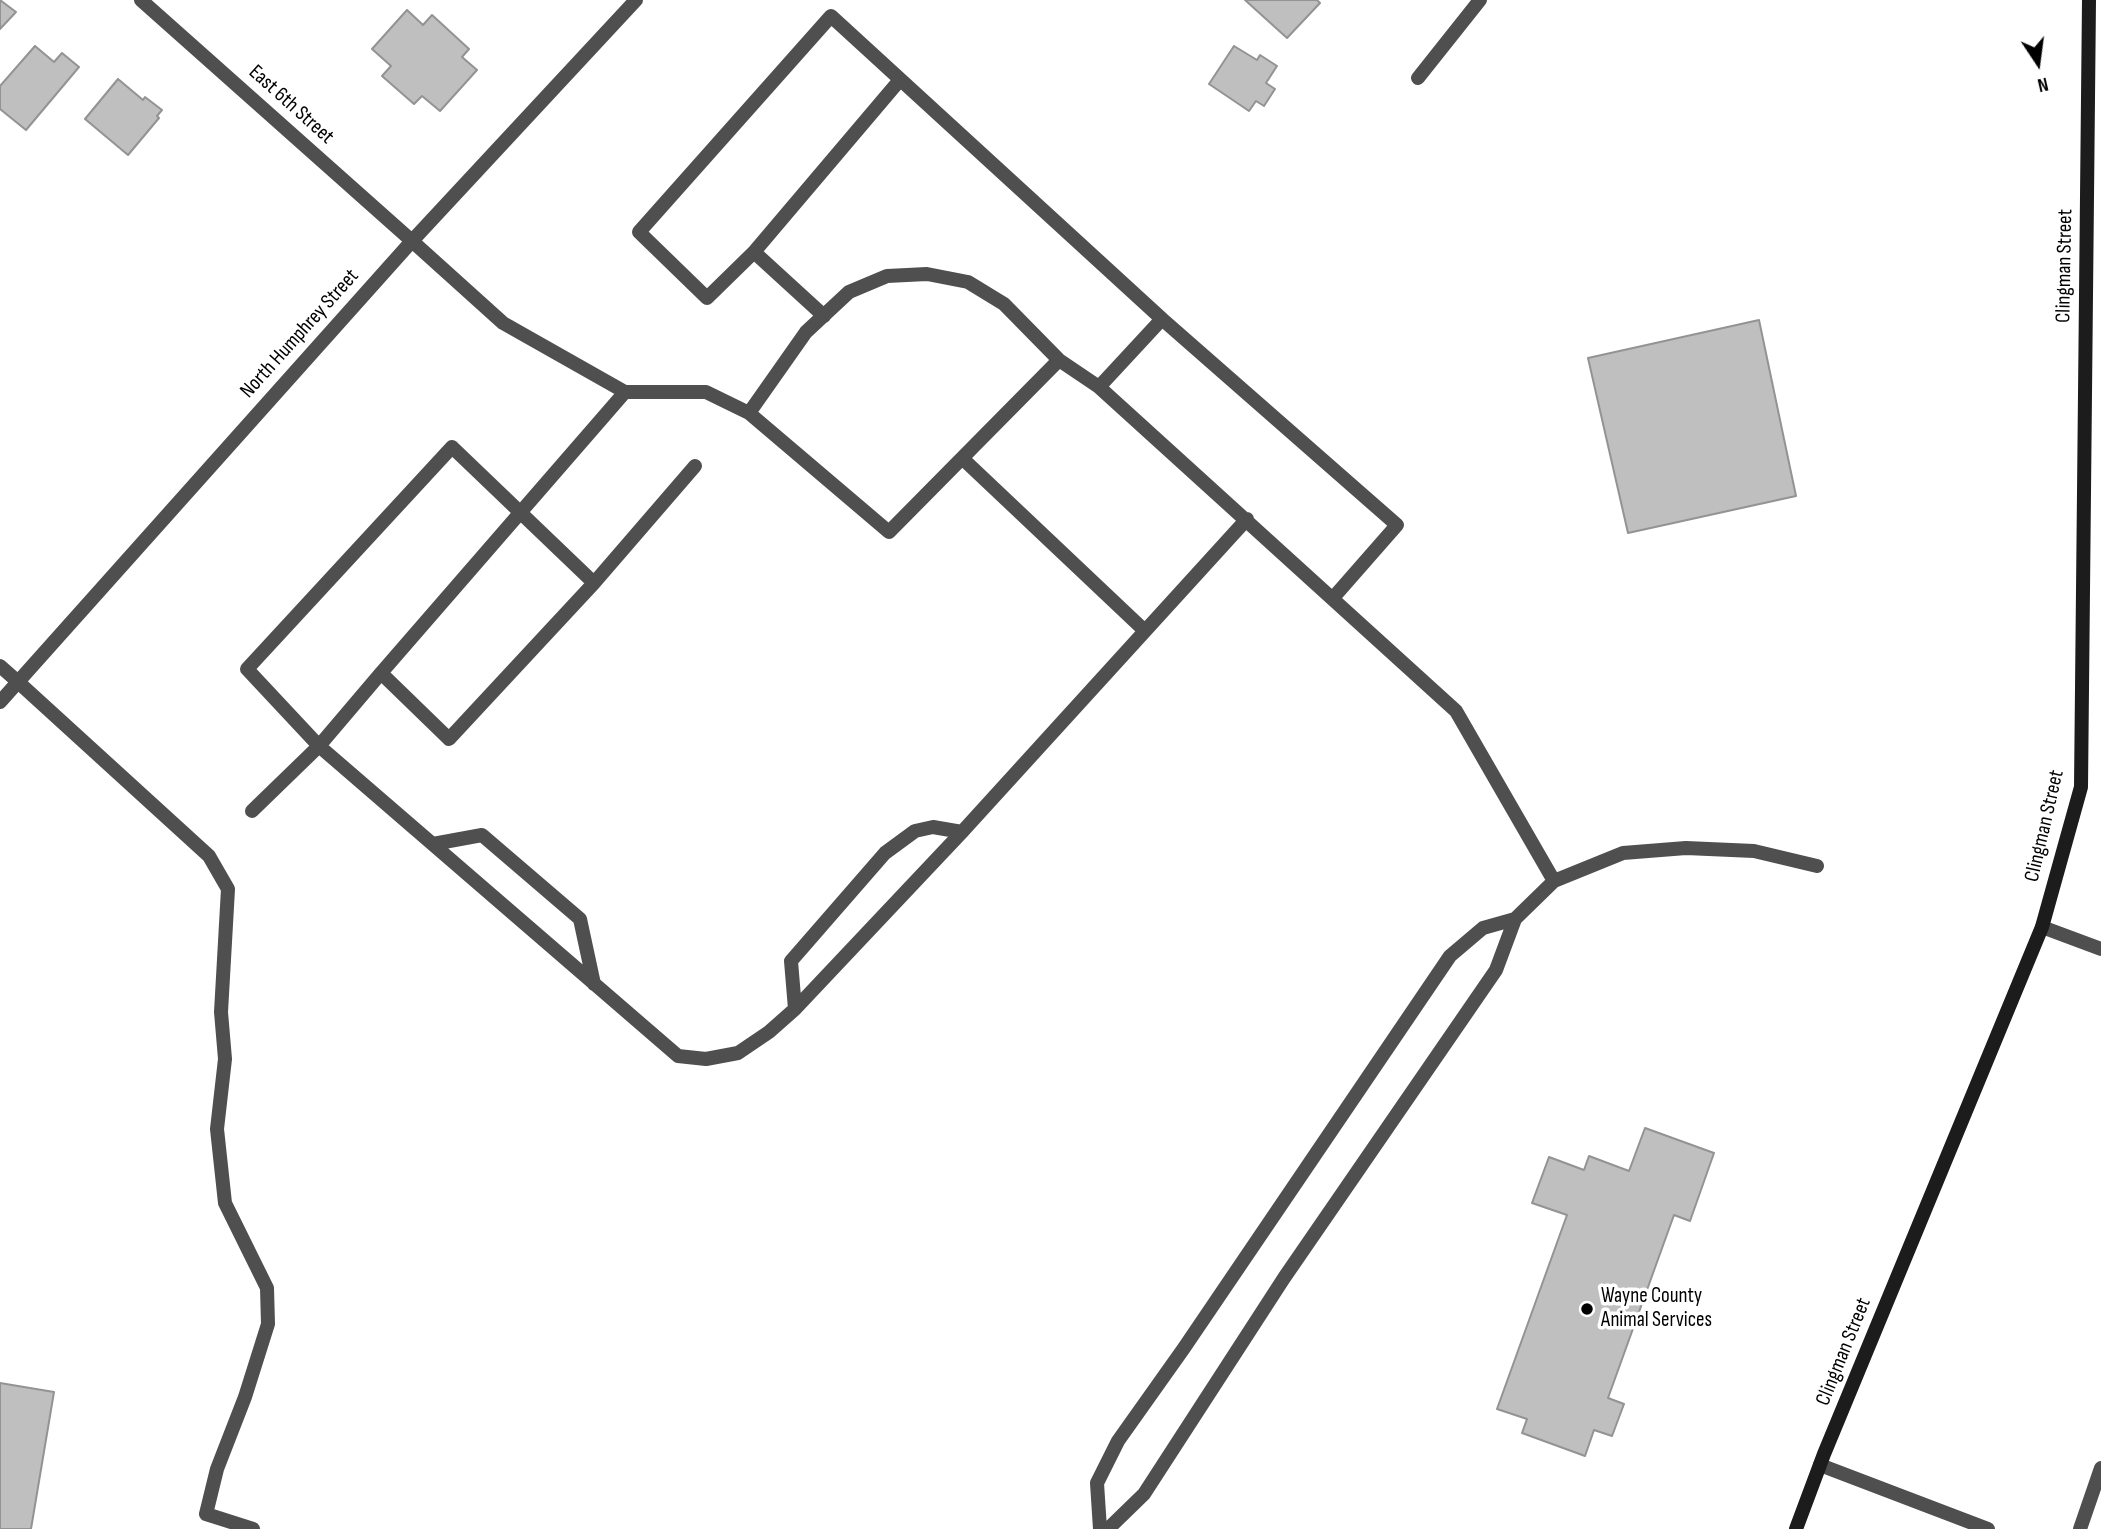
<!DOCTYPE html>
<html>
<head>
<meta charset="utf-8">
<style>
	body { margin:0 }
	#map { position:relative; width:2101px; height:1529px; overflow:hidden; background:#fff; font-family:"Sofia Sans Condensed",sans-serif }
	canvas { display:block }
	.north { position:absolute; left:2003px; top:28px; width:70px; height:70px; -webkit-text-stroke:5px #fff; paint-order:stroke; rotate:167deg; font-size:19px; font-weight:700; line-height:28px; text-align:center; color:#000 }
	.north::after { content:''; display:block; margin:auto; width:24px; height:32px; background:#000; clip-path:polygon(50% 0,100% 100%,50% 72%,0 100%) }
</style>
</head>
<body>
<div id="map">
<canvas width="2101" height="1529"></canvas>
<div class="north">N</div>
</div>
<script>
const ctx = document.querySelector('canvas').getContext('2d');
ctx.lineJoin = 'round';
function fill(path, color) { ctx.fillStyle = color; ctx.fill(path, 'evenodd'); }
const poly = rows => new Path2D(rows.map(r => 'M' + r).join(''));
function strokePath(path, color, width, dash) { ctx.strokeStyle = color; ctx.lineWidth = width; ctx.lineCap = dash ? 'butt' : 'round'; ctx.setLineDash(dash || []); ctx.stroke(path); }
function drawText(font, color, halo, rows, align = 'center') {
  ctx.font = font + ' "Sofia Sans Condensed",sans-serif'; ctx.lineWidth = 7; ctx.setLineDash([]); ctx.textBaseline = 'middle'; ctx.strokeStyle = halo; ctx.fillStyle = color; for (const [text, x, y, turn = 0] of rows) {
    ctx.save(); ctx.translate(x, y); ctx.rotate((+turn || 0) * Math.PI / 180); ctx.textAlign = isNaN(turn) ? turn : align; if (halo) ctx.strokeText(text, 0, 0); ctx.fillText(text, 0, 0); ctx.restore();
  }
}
const building = poly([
	[0,0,16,12,0,29,0,0],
	[1245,0,1317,0,1320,3,1287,38,1245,0],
	[407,10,423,25,432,15,469,49,462,57,477,70,440,111,422,96,414,104,382,76,391,66,372,49,407,10],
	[35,46,54,62,62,53,79,67,26,130,0,109,0,86,35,46],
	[1234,46,1257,60,1260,55,1277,66,1266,83,1275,89,1264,106,1256,101,1249,111,1209,84,1234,46],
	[118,79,143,100,145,97,162,110,157,116,159,118,128,155,85,119,118,79],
	[1759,320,1796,496,1628,533,1588,358,1759,320],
	[1645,1128,1714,1153,1690,1221,1674,1215,1608,1398,1624,1404,1612,1436,1594,1430,1585,1456,1522,1433,1527,1419,1497,1409,1567,1215,1532,1203,1549,1157,1584,1170,1589,1156,1629,1171,1645,1128],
	[0,1383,54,1392,31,1529,0,1529,0,1383]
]);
fill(building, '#bfbfbf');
strokePath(building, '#939393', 2);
strokePath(poly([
	[412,241,503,323,625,392,706,392,749,413,889,532,1059,360,1004,304,968,282,927,274,887,276,849,292,806,332,749,413],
	[754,252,899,81],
	[824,316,754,252,707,298,639,232,831,16,1162,319,1099,387,1059,360],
	[1162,319,1397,525,1333,598],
	[1099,387,1456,711,1554,881,1623,853,1686,848,1754,851,1817,866],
	[452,447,594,583,449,739,381,673,319,746,247,669,452,447],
	[962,458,1145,631],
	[594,583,695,466],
	[381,673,625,392],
	[17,681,209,856,228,889,221,1012,225,1059,217,1129,225,1203,267,1288,268,1324,245,1397,217,1469,206,1514,253,1529],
	[252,811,319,746,678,1056,706,1059,738,1053,769,1032,795,1009,962,832,1247,519],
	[433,844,482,835,580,919,594,984],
	[2042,927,2101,949],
	[795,1009,791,961,885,853,915,831,933,827,962,832],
	[1820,1465,1988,1529],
	[1100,1529,1097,1483,1118,1441,1184,1348,1450,956,1483,928,1515,919],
	[1108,1529,1144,1494,1284,1278,1496,970,1515,919,1554,881],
	[2080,1529,2101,1468]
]), '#4f4f4f', 14);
strokePath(poly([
	[141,0,412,241],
	[1418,78,1480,0],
	[0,666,17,681],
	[0,702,412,241,636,0]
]), '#4f4f4f', 14);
strokePath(poly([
	[1796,1529,1824,1454,2042,927,2081,787,2089,0]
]), '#1c1c1c', 14);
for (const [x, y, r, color] of [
	[1587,1309,7,"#000"]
]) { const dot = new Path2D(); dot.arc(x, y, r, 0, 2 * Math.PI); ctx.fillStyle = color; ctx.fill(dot); strokePath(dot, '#fff', 2.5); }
drawText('21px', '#000', '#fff', [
	["East 6th Street",291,105,42],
	["Clingman Street",2065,266,-89],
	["North Humphrey Street",300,334,-48],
	["Clingman Street",2045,826,-77],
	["Clingman Street",1844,1352,-68]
]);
drawText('21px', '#000', '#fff', [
	["Wayne County",1601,1297],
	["Animal Services",1601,1321]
], 'left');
</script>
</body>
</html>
